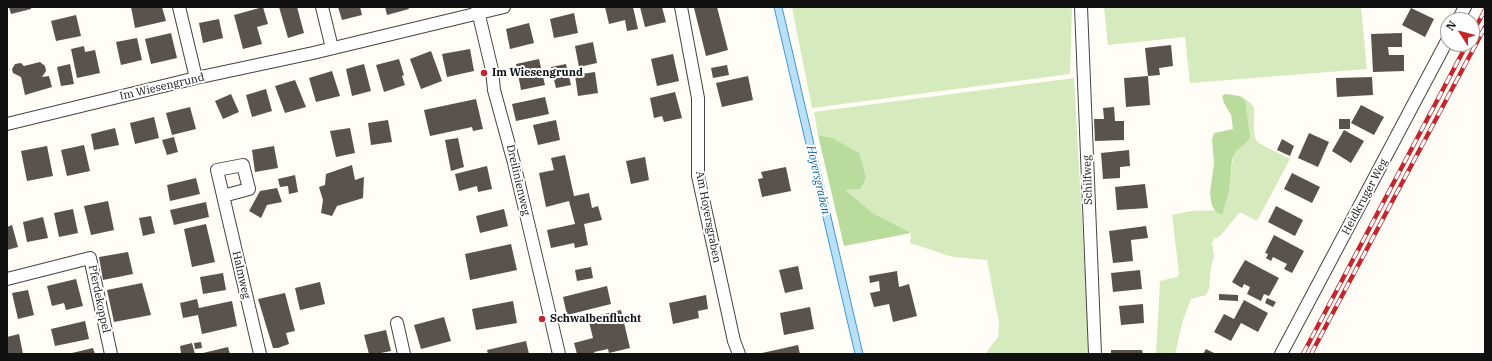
<!DOCTYPE html>
<html>
<head>
<meta charset="utf-8">
<style>
	body { margin:0 }
	#map { position:relative; width:1492px; height:361px; overflow:hidden; background:#fffdf5; font-family:"IBM Plex Serif",serif }
	canvas { display:block }
	.frame { position:absolute; inset:0; border:8px solid #111; pointer-events:none }
	.north { position:absolute; left:1440px; top:12px; width:40px; height:40px; box-sizing:border-box; background:#fff; border:1px solid #a0a0a0; border-radius:50%; rotate:306deg; font-size:11px; font-weight:700; line-height:16px; text-align:center; color:#111 }
	.north::after { content:''; display:block; margin:auto; width:14px; height:18px; background:#c4262e; clip-path:polygon(50% 0,100% 100%,50% 72%,0 100%) }
</style>
</head>
<body>
<div id="map">
<canvas width="1492" height="361"></canvas>
<div class="frame"></div>
<div class="north">N</div>
</div>
<script>
const ctx = document.querySelector('canvas').getContext('2d');
ctx.lineJoin = 'round';
function fill(path, color) { ctx.fillStyle = color; ctx.fill(path, 'evenodd'); }
const poly = rows => new Path2D(rows.map(r => 'M' + r).join(''));
function strokePath(path, color, width, dash) { ctx.strokeStyle = color; ctx.lineWidth = width; ctx.lineCap = dash ? 'butt' : 'round'; ctx.setLineDash(dash || []); ctx.stroke(path); }
function drawText(font, color, halo, rows, align = 'center') {
  ctx.font = font + ' "IBM Plex Serif",serif'; ctx.lineWidth = 4; ctx.setLineDash([]); ctx.textBaseline = 'middle'; ctx.strokeStyle = halo; ctx.fillStyle = color; for (const [text, x, y, turn = 0] of rows) {
    ctx.save(); ctx.translate(x, y); ctx.rotate((+turn || 0) * Math.PI / 180); ctx.textAlign = isNaN(turn) ? turn : align; if (halo) ctx.strokeText(text, 0, 0); ctx.fillText(text, 0, 0); ctx.restore();
  }
}
fill(poly([
	[792,7,1072,7,1070,74,812,108],
	[1104,7,1361,7,1367,69,1190,83,1185,37,1108,45],
	[1074,78,1087,308,1088,354,985,354,998,337,999,323,987,260,953,257,910,243,911,233,873,213,844,190,860,189,832,138,818,135,814,112],
	[1243,98,1251,103,1254,108,1254,131,1256,140,1262,145,1290,159,1257,221,1242,213,1239,213,1221,235,1217,238,1215,237,1212,243,1214,256,1211,267,1209,289,1206,295,1191,299,1183,320,1175,354,1156,354,1160,281,1177,277,1179,273,1172,215,1191,211,1222,210,1229,187,1234,151,1249,137]
]), '#d5ebbd');
fill(poly([
	[1225,94,1240,96,1245,100,1250,136,1248,141,1235,152,1232,160,1229,191,1222,215,1217,213,1212,206,1210,193,1214,163,1212,140,1214,133,1233,129,1231,115,1224,103,1222,96],
	[818,135,832,138,859,153,866,178,860,189,845,190,873,213,911,233,844,246]
]), '#b9dc9c');
const water = poly([
	[774,7,782,7,863,354,855,354,774,7]
]);
fill(water, '#b9e0f7');
strokePath(water, '#3f96cf', 1);
fill(poly([
	[9,7,31,7,31,9,11,14],
	[131,7,162,7,166,21,135,28],
	[263,7,268,24,257,27,262,44,243,49,234,15],
	[279,7,297,7,304,33,288,38],
	[338,7,360,7,362,15,342,20],
	[385,7,408,7,409,9,387,15],
	[605,7,633,7,638,29,627,31,625,20,609,24],
	[640,7,662,7,666,22,645,27],
	[696,7,717,7,728,50,706,56,694,8],
	[1411,8,1434,19,1425,37,1402,25],
	[574,13,578,33,554,38,550,19],
	[76,15,81,36,56,41,51,21],
	[219,19,223,38,203,43,199,23],
	[529,23,534,43,510,49,506,29],
	[171,33,177,58,151,64,145,39],
	[1402,33,1402,47,1388,47,1389,55,1404,55,1404,71,1373,72,1371,34],
	[137,38,142,60,121,65,116,42],
	[593,42,597,63,579,67,575,46],
	[1171,45,1173,66,1159,68,1160,75,1148,76,1145,48],
	[84,46,85,52,95,50,100,73,77,78,71,49],
	[470,49,474,71,447,77,442,54],
	[431,51,442,81,421,89,410,59],
	[673,54,679,81,657,86,651,59],
	[399,59,404,75,402,76,405,85,384,92,376,65],
	[539,59,545,85,521,90,516,64],
	[40,62,45,66,46,71,42,77,49,76,52,87,25,95,21,77,13,73,12,69,15,64,21,63,24,66],
	[70,64,74,84,61,86,57,67],
	[364,64,371,91,352,96,346,69],
	[566,64,571,85,556,88,551,67],
	[727,65,729,75,713,78,711,68],
	[332,71,340,96,316,102,309,78],
	[595,72,598,93,578,96,575,75],
	[748,76,753,100,722,107,716,83],
	[1148,76,1150,105,1126,107,1124,78],
	[1372,77,1373,95,1337,97,1336,78],
	[295,80,306,107,285,113,275,86],
	[266,89,272,111,252,117,246,95],
	[675,92,682,118,664,122,662,116,654,118,650,98],
	[231,94,239,112,223,119,215,101],
	[545,97,549,114,516,121,512,104],
	[476,99,483,129,473,131,472,127,430,136,424,110],
	[1361,105,1384,117,1374,135,1351,123],
	[190,107,196,129,172,135,166,113],
	[1114,107,1115,121,1124,121,1124,140,1095,141,1094,119,1104,119,1103,108],
	[154,117,159,138,135,144,130,123],
	[1339,119,1350,119,1350,129,1339,129],
	[388,120,392,142,371,145,368,123],
	[556,120,560,140,538,145,533,125],
	[115,128,119,145,94,150,91,134],
	[350,128,355,153,336,157,330,131],
	[1344,130,1364,141,1351,163,1332,151],
	[1309,133,1329,142,1318,167,1298,158],
	[174,137,178,152,167,155,162,140],
	[458,138,464,167,451,171,445,140],
	[1282,139,1294,146,1290,156,1277,150],
	[84,145,90,171,67,176,61,150],
	[47,146,53,176,27,181,21,151],
	[274,146,278,168,255,172,252,150],
	[1129,150,1130,166,1120,167,1120,178,1103,179,1101,153],
	[565,155,574,196,589,193,592,208,598,206,602,220,584,224,588,245,575,248,574,243,551,248,547,230,575,224,569,201,546,207,539,173,554,170,551,158],
	[645,157,649,180,631,184,626,161],
	[352,165,355,180,364,177,363,198,337,206,332,216,321,213,323,200,319,187,325,185,326,174],
	[487,166,492,189,478,192,477,186,459,191,455,174],
	[786,167,791,191,762,197,758,179,763,178,761,172],
	[1292,173,1320,187,1312,203,1284,189],
	[295,175,298,192,289,194,288,186,280,187,278,179],
	[196,178,200,194,170,201,167,185],
	[1145,184,1148,208,1117,210,1115,187],
	[277,188,282,202,267,205,261,218,249,211,260,191],
	[108,201,114,230,91,235,84,206],
	[206,202,209,217,174,225,170,210],
	[1276,206,1303,220,1295,236,1268,222],
	[73,209,78,233,59,237,54,213],
	[504,209,508,226,480,233,476,216],
	[151,216,155,233,143,236,139,218],
	[43,217,48,238,27,242,23,222],
	[206,224,215,262,192,267,184,229],
	[12,225,18,247,7,250,7,227],
	[1146,226,1148,238,1131,240,1133,261,1113,263,1109,231],
	[1274,235,1304,251,1292,273,1284,269,1287,264,1273,257,1271,261,1266,258,1268,254,1265,253],
	[511,244,517,270,470,280,465,254],
	[128,252,133,274,103,280,99,257],
	[1245,260,1279,278,1269,296,1264,294,1261,301,1247,294,1250,287,1244,284,1242,288,1232,282],
	[798,266,803,289,785,293,779,270],
	[591,267,593,278,577,281,575,270],
	[1140,270,1142,289,1113,292,1111,273],
	[897,271,899,287,909,284,917,316,893,322,889,304,874,307,870,293,880,291,879,281,870,283,869,276],
	[223,273,226,290,203,294,200,277],
	[76,279,83,306,66,310,64,303,52,306,47,286],
	[320,282,325,304,300,310,295,288],
	[142,283,151,315,114,322,107,290],
	[607,286,611,304,567,315,563,297],
	[28,290,34,315,18,319,12,293],
	[285,293,295,331,286,333,289,344,278,348,273,348,258,299],
	[1219,294,1238,295,1238,301,1219,300],
	[706,295,708,309,698,311,699,318,673,324,669,303],
	[1267,298,1276,302,1273,307,1265,303],
	[197,299,199,308,232,301,237,326,202,334,198,315,183,318,180,303],
	[1244,300,1268,313,1258,332,1241,323,1231,341,1214,332,1224,314,1234,319],
	[513,301,517,323,476,330,472,309],
	[1143,304,1144,323,1121,325,1119,306],
	[810,307,814,329,784,335,780,313],
	[621,310,630,348,609,353,608,349,594,352,595,354,577,354,574,343,593,338,588,318],
	[444,317,451,341,421,349,414,325],
	[85,321,89,339,55,346,51,329],
	[386,330,391,351,376,354,369,354,364,335],
	[19,334,23,354,7,354,7,337],
	[526,341,529,354,488,354,487,350],
	[201,342,202,348,195,349,194,343],
	[192,343,195,354,181,353,180,346],
	[798,345,800,354,762,354,762,353],
	[228,347,230,354,203,354,203,353],
	[93,348,95,354,72,354,72,353],
	[1206,349,1216,354,1203,354],
	[1111,350,1142,350,1143,354,1111,354]
]), '#5a524d');
const minor = poly([
	[179,7,196,78],
	[322,7,332,48],
	[477,7,492,70,494,90,514,163,559,354],
	[681,7,698,98,698,176,734,341,739,354],
	[1081,7,1095,354],
	[1458,20,1465,7],
	[7,124,196,78,313,53,504,7],
	[223,196,249,189,243,165,217,170,260,354],
	[7,279,90,258,111,354],
	[397,323,404,354],
	[1281,354,1448,39]
]);
strokePath(minor, '#444', 14);
strokePath(minor, '#fff', 12);
const rail = poly([
	[1472,34,1485,10],
	[1303,354,1467,44],
	[1311,354,1485,27]
]);
strokePath(rail, '#c4262e', 4.5);
strokePath(rail, '#fff', 3, [9]);
for (const [x, y, r, color] of [
	[484,73,4,"#c4262e"],
	[542,319,4,"#c4262e"]
]) { const dot = new Path2D(); dot.arc(x, y, r, 0, 2 * Math.PI); ctx.fillStyle = color; ctx.fill(dot); strokePath(dot, '#fff', 1.5); }
drawText('bold 11px', '#111', '#fff', [
	["Im Wiesengrund",492,73],
	["Schwalbenflucht",550,319]
], 'left');
drawText('11px', '#111', '#fff', [
	["Im Wiesengrund",162,87,-13],
	["Dreilinienweg",518,180,77],
	["Schilfweg",1088,180,-92],
	["Heidkruger Weg",1365,197,-62],
	["Am Hoyersgraben",708,217,79],
	["Halmweg",241,275,77],
	["Pferdekoppel",99,299,78]
]);
drawText('italic 12px', '#1768a6', '#fff', [
	["Hoyersgraben",818,180,77]
]);
</script>
</body>
</html>
